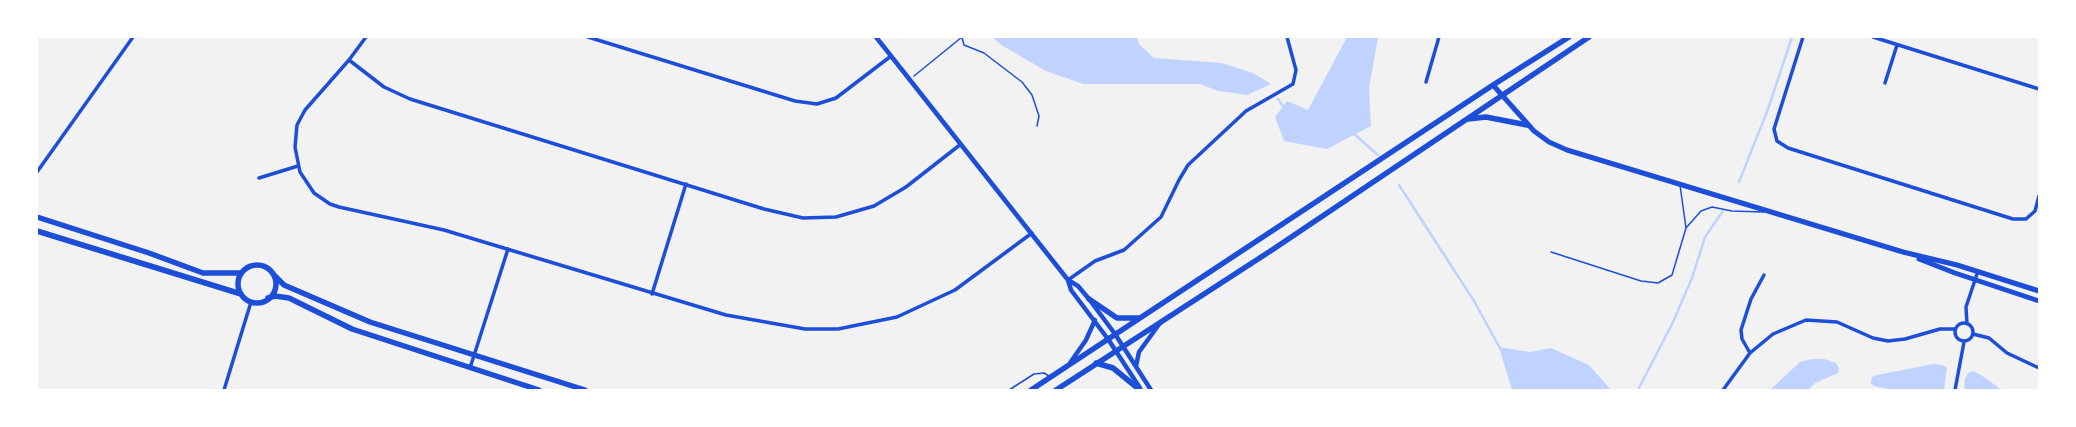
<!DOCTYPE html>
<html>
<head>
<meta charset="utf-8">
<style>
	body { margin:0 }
	#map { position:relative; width:2076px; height:427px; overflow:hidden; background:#f2f2f2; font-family:Roboto,sans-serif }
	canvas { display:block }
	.frame { position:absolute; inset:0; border:38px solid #fff; pointer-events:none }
</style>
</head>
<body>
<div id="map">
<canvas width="2076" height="427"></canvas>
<div class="frame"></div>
</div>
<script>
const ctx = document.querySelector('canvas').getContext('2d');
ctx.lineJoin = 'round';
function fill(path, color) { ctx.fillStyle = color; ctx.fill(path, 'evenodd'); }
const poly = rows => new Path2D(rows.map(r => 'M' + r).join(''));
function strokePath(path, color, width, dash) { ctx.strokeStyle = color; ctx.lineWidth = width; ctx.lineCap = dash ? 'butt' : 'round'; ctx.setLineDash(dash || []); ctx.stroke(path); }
fill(poly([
	[992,37,1137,37,1139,44,1154,58,1222,63,1253,73,1271,84,1247,95,1218,91,1200,84,1083,84,1046,71,1003,46],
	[1347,37,1378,37,1369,88,1371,126,1327,149,1284,141,1275,117,1287,101,1308,110],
	[1499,347,1530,352,1551,348,1589,365,1611,390,1512,390],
	[1812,359,1824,359,1836,363,1839,368,1838,373,1815,383,1808,390,1770,390,1800,362],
	[1933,364,1943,365,1947,368,1944,390,1893,390,1874,386,1871,383,1872,377,1877,375],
	[1973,371,1981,375,2002,390,1964,390,1965,379,1968,373]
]), '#bfd3fe');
strokePath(poly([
	[1278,99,1284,108],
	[1353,133,1378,155],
	[1739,182,1768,109,1792,37],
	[1399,185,1474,301,1501,350],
	[1638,390,1673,322,1692,278,1705,237,1723,211]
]), '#bfd3fe', 2.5);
strokePath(poly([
	[962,37,964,45,984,53,1022,82,1032,95,1039,116,1037,126],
	[914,76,962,37]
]), '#1d4ed8', 1.5);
strokePath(poly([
	[1686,228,1701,211,1712,207,1732,211,1764,212],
	[1551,252,1641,281,1658,283,1672,275,1686,228,1680,185],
	[1009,390,1034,374,1044,373,1049,376]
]), '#1d4ed8', 1.5);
strokePath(poly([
	[366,37,349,60,305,110,297,125,295,147,300,172,314,193,330,204,339,207,444,230,726,315,805,329,838,329,897,317,955,290,1032,233],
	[588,37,795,101,817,104,836,98,891,56],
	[1803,37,1774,129,1777,141,1788,148,2013,219,2026,219,2035,211,2039,196],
	[1873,37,2039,89],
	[349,60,384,87,410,99,764,209,803,218,836,217,874,206,906,187,961,144],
	[1426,82,1439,37],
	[1885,83,1897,45],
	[37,172,133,37],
	[259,178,298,166],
	[1068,280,1095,261,1124,250,1161,217,1179,180,1188,165,1246,111,1293,84,1296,70,1287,37],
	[652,294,686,184],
	'1955 332a9 9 0 1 1 18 0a9 9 0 1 1-18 0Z',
	[1967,324,1966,307,1978,271],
	[1973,334,1989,338,2007,353,2039,368],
	[1750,353,1742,339,1741,330,1751,299,1764,275],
	[470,368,508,249],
	[224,390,251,302],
	[1723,390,1750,353,1773,334,1806,320,1837,322,1873,338,1888,341,1905,339,1940,329,1955,329],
	[1955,390,1964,342]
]), '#1d4ed8', 3.5);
strokePath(poly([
	[876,37,1068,280,1071,290,1108,339,1140,388],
	[1068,280,1078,286,1089,299,1115,334,1151,390],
	[1070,363,1086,340,1095,320],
	[1136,366,1139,352,1160,323]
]), '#1d4ed8', 4.5);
strokePath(poly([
	[1493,85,1534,131,1549,142,1567,150,1903,252,1957,265,2039,291],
	[1919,259,1955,273,2039,301]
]), '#1d4ed8', 5);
strokePath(poly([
	[1468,119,1486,117,1527,125],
	[37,217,149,253,203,273,241,273],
	[37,231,241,294],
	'238 284a19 19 0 1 1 38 0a19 19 0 1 1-38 0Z',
	[273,274,284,285,370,322,585,390],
	[268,298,275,296,289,298,352,329,539,390],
	[1089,299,1117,318,1139,318],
	[1096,363,1113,368,1140,390],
	[1031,390,1493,85,1569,37],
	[1056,390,1272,250,1589,37]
]), '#1d4ed8', 5.5);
</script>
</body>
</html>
